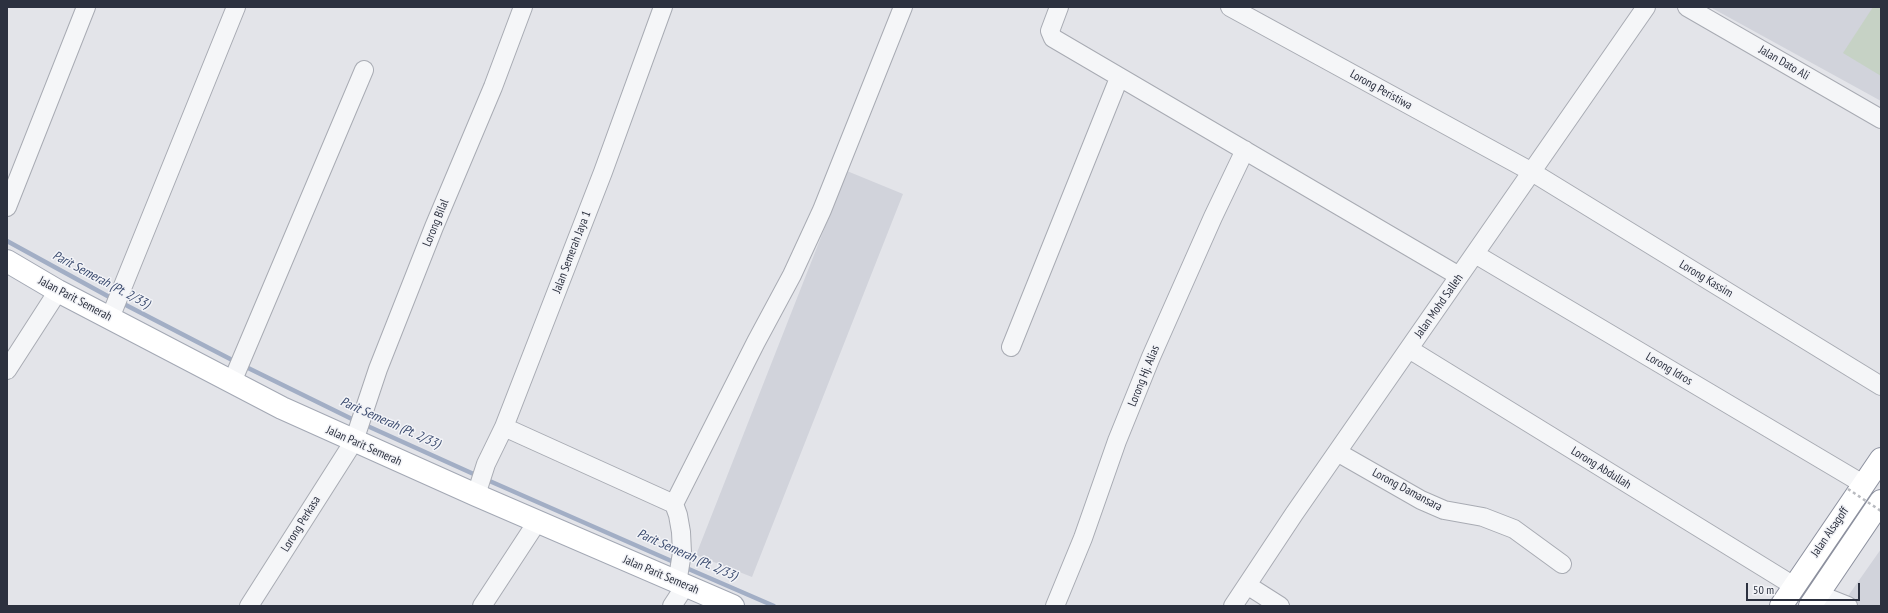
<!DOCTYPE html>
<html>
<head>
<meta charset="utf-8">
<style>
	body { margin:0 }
	#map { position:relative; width:1888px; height:613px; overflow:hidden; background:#e3e4e9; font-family:"PT Sans Narrow",sans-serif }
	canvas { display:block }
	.frame { position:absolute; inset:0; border:8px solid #2c313f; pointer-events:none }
	.scale { position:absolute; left:1746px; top:583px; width:114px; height:18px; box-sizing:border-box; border:2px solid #2c313f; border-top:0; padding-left:5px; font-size:12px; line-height:14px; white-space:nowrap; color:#2c313f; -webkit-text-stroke:3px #f2f3f7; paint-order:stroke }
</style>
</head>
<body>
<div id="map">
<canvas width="1888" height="613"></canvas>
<div class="frame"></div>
<div class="scale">50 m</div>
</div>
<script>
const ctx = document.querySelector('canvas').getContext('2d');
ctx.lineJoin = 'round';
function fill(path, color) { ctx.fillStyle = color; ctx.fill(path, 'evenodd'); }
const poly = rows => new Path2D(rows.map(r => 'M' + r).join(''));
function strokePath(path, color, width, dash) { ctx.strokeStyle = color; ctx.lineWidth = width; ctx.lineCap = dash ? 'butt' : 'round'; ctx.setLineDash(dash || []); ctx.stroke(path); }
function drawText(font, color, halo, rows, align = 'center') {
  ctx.font = font + ' "PT Sans Narrow",sans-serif'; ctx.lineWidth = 3; ctx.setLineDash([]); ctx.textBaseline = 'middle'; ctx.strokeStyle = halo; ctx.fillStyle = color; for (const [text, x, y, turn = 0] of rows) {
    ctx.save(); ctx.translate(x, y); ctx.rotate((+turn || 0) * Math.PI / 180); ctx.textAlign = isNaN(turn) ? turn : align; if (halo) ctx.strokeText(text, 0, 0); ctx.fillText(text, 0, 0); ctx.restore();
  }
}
fill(poly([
	[1710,7,1881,7,1881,101],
	[847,171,903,194,752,577,696,555],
	[1881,549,1881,606,1841,606]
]), '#d1d3db');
fill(poly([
	[1873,7,1881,7,1881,76,1843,53]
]), '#c6d2c5');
strokePath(poly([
	[7,241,113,299],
	[120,302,236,362],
	[242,365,356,421],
	[363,424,478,476],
	[485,479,676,563],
	[684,567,774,606]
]), '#a2aec5', 4.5);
const minor = poly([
	[1059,7,1050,31,1053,38,1459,276],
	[1230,7,1532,172,1881,386],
	[1687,7,1881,119],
	[7,207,86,7],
	[1475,254,1863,484],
	[110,318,236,7],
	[1011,347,1119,78],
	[1409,349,1794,586],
	[7,370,58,291],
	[232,382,364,70],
	[504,427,674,504,678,515,681,532,682,553,677,583],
	[1337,452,1421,500,1444,510,1483,517,1514,529,1562,564],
	[476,495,486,464,504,427,603,172,663,7],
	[674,504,756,342,792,275,822,210,903,7],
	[1247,585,1280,606],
	[1818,594,1848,606],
	[249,606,354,441,378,369,434,227,493,87,523,7],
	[482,606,537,522],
	[672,606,685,586],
	[1055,606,1083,538,1117,441,1151,357,1213,217,1245,150],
	[1233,606,1294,514,1646,7]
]);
const major = poly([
	[7,261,58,291,282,408,476,495,733,606]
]);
const highway = poly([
	[1781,606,1881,459],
	[1810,606,1881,501]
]);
strokePath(minor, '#a8abb3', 20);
strokePath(major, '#a3a8b4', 24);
strokePath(highway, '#8c909e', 24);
strokePath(minor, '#f5f6f8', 18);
strokePath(major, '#fff', 22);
strokePath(highway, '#fff', 22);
strokePath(poly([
	[1848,489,1881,511]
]), '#b9bbc0', 2.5, [3, 3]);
drawText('12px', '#2c313f', '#f2f3f7', [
	["Jalan Dato Ali",1784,63,30],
	["Lorong Peristiwa",1381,90,29],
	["Lorong Bilal",436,223,-68],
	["Jalan Semerah Jaya 1",572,252,-69],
	["Lorong Kassim",1706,279,31],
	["Jalan Parit Semerah",75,299,28],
	["Jalan Mohd Salleh",1439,306,-55],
	["Lorong Idros",1669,369,31],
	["Lorong Hj. Alias",1144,376,-68],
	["Jalan Parit Semerah",364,446,24],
	["Lorong Abdullah",1601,468,32],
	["Lorong Damansara",1407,490,28],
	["Lorong Perkasa",301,524,-58],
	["Jalan Alsagoff",1830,532,-56],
	["Jalan Parit Semerah",661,575,23]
]);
drawText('italic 13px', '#3b4b6f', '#f2f3f7', [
	["Parit Semerah (Pt. 2/33)",101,280,28],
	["Parit Semerah (Pt. 2/33)",390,423,24],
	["Parit Semerah (Pt. 2/33)",687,555,24]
]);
</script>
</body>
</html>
